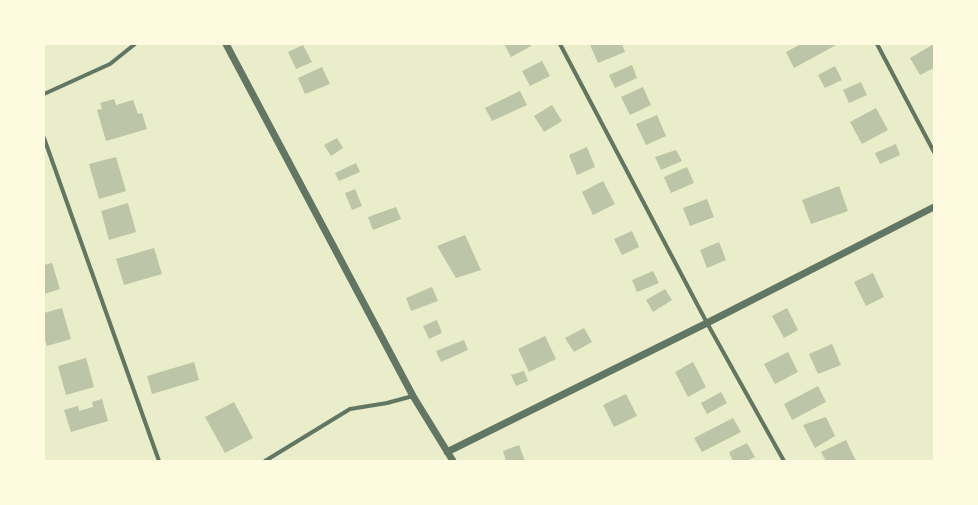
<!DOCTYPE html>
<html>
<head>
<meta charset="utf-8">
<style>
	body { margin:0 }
	#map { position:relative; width:978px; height:505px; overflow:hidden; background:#e9edc9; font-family:"Golos Text",sans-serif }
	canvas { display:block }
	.frame { position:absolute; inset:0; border:45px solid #fefae0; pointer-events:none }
</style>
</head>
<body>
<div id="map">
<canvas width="978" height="505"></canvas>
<div class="frame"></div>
</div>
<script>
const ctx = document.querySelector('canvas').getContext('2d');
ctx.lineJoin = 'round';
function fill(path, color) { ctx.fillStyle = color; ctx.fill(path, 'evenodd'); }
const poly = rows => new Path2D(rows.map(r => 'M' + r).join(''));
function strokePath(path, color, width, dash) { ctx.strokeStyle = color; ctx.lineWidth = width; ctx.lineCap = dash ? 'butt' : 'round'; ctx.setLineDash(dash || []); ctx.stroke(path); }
fill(poly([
	[504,44,530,44,531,46,511,57],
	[592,44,622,44,625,52,598,63,590,45],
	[801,44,838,44,794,68,786,52],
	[934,44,934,68,920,75,910,58],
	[303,45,312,62,296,69,288,52],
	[542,61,550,76,530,86,522,71],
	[632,65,637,78,615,88,609,75],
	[835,66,842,80,825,88,818,75],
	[322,67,330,84,305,94,298,78],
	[861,82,867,95,849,103,843,90],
	[643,87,651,105,630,115,621,97],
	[520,91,527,105,492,121,485,108],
	[114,99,116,105,133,100,138,114,142,113,147,129,106,141,97,110,102,109,100,103],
	[552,105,562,121,544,132,534,116],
	[876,108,888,130,862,144,850,122],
	[657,115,666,136,646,145,636,124],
	[337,138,343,148,331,156,324,145],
	[896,144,900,155,880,164,875,153],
	[587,147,595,167,577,175,569,155],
	[676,150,682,161,661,170,655,157],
	[116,157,126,191,99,199,89,164],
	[356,163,360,172,339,181,335,173],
	[687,167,694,183,671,193,664,177],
	[603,181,615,204,593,215,582,192],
	[839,186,848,211,811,224,802,200],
	[355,189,362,206,352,210,345,193],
	[707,199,714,217,690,226,683,208],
	[128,203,136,232,109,240,101,211],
	[396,207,401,219,373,230,368,217],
	[632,231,639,247,622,255,614,239],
	[465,235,481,270,456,278,437,246],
	[719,242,726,260,707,268,700,250],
	[154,248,162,274,124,285,116,259],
	[52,263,60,289,44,294,44,265],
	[653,271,659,283,637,292,632,280],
	[873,273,884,297,866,306,854,282],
	[432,287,438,301,411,311,406,298],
	[665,289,672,300,653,312,646,300],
	[62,308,71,339,47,346,44,337,44,313],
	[787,308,798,330,784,338,772,316],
	[437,320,442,333,429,339,423,326],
	[584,328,592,342,574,352,565,338],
	[545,336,556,359,529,372,518,349],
	[464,340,468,350,441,362,436,351],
	[832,344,841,365,818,374,809,354],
	[788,352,798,372,775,384,764,364],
	[86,358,94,387,66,395,58,366],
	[194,362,199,380,152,394,147,376],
	[693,362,706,387,688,397,675,372],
	[524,371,528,381,516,386,511,375],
	[818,386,826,402,792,420,784,404],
	[721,392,727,403,707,414,701,403],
	[626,394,637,416,614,427,603,405],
	[102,399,108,421,71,432,64,410,78,406,79,411,93,407,92,402],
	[234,402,253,438,225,453,205,417],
	[826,417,835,436,815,448,803,425],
	[733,418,741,432,702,452,694,438],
	[846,440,856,461,826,461,821,452],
	[747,443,755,457,747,461,733,461,729,452],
	[519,445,525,461,506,461,503,451]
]), '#bcc5a7');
strokePath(poly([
	[560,44,707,323,784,461],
	[877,44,934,152],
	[44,94,110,64,135,44],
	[44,138,159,461],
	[265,461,350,409,387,403,413,396]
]), '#617663', 4);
strokePath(poly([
	[226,44,413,396,453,461],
	[447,452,707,323,934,207]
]), '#617663', 7);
</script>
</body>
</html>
